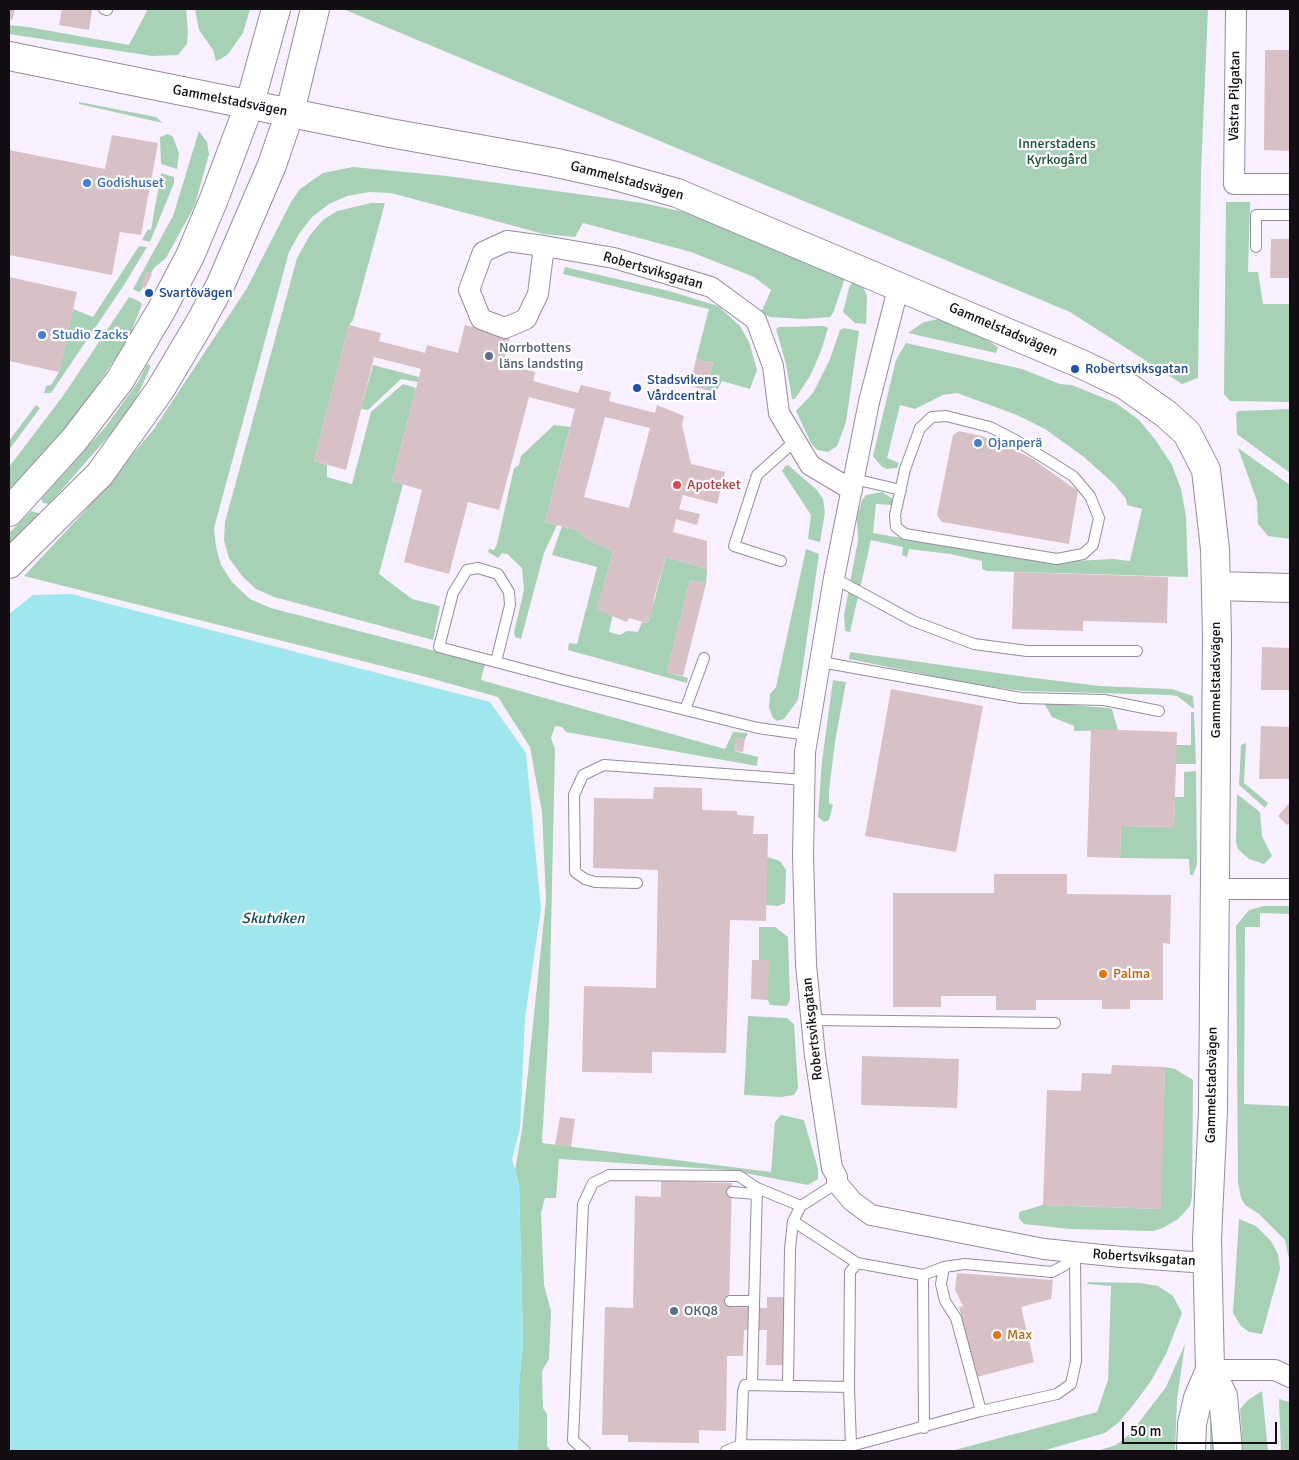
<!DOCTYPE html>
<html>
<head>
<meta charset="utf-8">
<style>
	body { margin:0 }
	#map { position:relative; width:1299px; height:1460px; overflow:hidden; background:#f9f0ff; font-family:Signika,sans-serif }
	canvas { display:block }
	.frame { position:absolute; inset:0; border:10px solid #120e14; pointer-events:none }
	.scale { position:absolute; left:1122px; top:1422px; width:155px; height:22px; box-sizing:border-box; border:2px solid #120e14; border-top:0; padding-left:6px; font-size:15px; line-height:18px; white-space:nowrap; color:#120e14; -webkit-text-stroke:4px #fff; paint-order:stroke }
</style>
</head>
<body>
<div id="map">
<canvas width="1299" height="1460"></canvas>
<div class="frame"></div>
<div class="scale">50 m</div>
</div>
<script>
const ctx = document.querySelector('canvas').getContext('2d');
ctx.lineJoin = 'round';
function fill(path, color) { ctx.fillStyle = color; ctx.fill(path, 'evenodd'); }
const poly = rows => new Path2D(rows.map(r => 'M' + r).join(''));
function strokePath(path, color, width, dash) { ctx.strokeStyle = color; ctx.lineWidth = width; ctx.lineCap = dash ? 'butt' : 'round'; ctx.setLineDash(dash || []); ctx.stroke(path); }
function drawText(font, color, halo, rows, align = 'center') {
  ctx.font = font + ' Signika,sans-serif'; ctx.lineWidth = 4.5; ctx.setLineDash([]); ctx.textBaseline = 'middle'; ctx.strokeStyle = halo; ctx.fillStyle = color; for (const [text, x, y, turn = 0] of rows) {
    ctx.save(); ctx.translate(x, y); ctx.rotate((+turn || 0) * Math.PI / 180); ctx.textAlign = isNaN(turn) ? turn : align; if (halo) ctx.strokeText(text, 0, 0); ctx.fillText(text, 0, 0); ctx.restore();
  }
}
fill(poly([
	[148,9,186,9,188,32,187,44,178,55,152,56,9,34,9,25,28,27,129,45],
	[195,9,250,9,243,33,228,54,221,59,216,61,213,50,199,30],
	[343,9,1208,9,1201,172,1198,378,1182,384,1070,312],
	[79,102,156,117,163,123,79,104],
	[199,131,207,142,209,154,195,205,166,258,154,268,141,291,138,292,133,289,173,216],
	[168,134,173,137,179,153,177,169,161,164,160,137],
	[353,167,447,176,643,203,689,213,731,227,846,275,833,313,830,317,803,319,770,317,761,313,771,290,754,277,691,252,583,223,575,237,544,234,391,193,369,192,347,196,329,204,312,217,299,234,289,252,214,528,216,547,221,565,232,582,250,599,271,608,485,664,481,680,725,749,733,732,748,733,745,739,737,738,734,751,758,757,757,766,566,732,562,727,555,726,551,738,555,749,549,1022,542,1143,771,1172,775,1122,781,1115,804,1120,818,1169,818,1179,808,1185,729,1170,559,1159,556,1198,545,1198,541,1213,544,1285,551,1311,549,1359,542,1371,543,1408,547,1414,547,1446,551,1451,518,1451,519,1385,523,1343,519,1185,515,1170,522,1130,546,899,542,812,530,747,498,697,422,676,24,576,83,513,154,429,247,288,291,202,300,189,323,173],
	[161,173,174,177,174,183,150,242,142,240,148,229,151,230],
	[1226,202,1250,202,1248,272,1258,272,1263,304,1290,304,1289,402,1230,401,1224,394],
	[371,203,385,203,353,320,349,325,314,461,327,465,327,477,352,484,371,412,403,384,416,388,392,481,403,484,379,574,412,599,440,606,433,640,274,597,256,589,242,576,229,558,224,540,225,522,297,258,310,235,323,220,337,211],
	[139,246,147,247,124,285,51,393,44,393,46,386,51,385,59,372,73,309,93,317],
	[565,267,669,291,718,306,740,326,749,342,757,370,750,389,722,381,716,392,706,390,713,363,696,359,709,309,563,274],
	[854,279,863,286,867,296,866,324,855,323,843,312,849,288],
	[129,297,139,301,142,304,129,338,77,415,9,492,9,467,63,396],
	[944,318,966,327,998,347,996,353,908,333,924,322],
	[824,326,828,328,821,351,810,376,795,399,792,399,786,364,776,329,779,327],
	[844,328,859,331,846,422,837,446,828,452,817,450,811,443,796,411,813,393,830,359,840,330],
	[906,343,1022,369,1060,384,1072,385,1116,403,1139,420,1157,442,1172,465,1181,489,1186,517,1188,577,987,571,982,569,982,561,950,554,909,549,907,557,902,555,903,547,871,540,850,632,845,631,844,615,858,540,857,518,862,500,866,495,882,492,893,499,892,505,876,504,873,533,1021,559,1055,562,1113,559,1130,561,1142,509,1127,505,1126,499,1114,484,1084,457,1045,429,1017,415,957,393,943,395,915,409,900,405,887,458,899,463,897,468,887,469,882,467,873,456,896,360],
	[147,364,151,366,135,401,121,422,49,504,43,503,41,499,106,426,138,382],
	[373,365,419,377,418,382,401,379,368,410,361,409],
	[36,405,40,408,9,450,9,441],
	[1290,409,1290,473,1237,434,1236,413,1239,411],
	[554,425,570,427,545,522,557,525,544,553,521,639,515,637,514,632,524,590,522,568,507,554,502,553,498,558,488,552,489,549,494,550,497,544,514,468,519,465,521,456],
	[1238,448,1290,485,1290,539,1268,536,1258,524,1257,501],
	[788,465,817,490,823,499,825,512,820,542,808,539,811,515,782,471,785,466],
	[31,511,42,514,9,547,9,533],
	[562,526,576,530,586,539,613,551,597,610,613,614,609,632,620,635,627,631,638,632,642,622,647,623,649,620,666,557,707,569,706,584,690,580,667,672,688,678,687,683,568,650,569,643,577,644,597,567,552,555],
	[806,549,819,554,798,700,784,719,777,721,773,718,769,708,770,694,776,687],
	[850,652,1026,677,1100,686,1172,689,1193,696,1194,709,1177,696,1170,695,1023,691,971,684,849,659],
	[833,680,846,682,835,742,829,791,829,803,833,805,829,820,824,822,818,817,822,761],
	[1044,703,1109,708,1112,709,1118,730,1074,731,1074,726,1052,717],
	[1191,712,1194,712,1196,764,1176,764,1176,745,1191,745],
	[1246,743,1244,783,1268,803,1265,808,1239,785,1241,745],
	[1196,771,1197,864,1193,875,1190,875,1189,859,1120,858,1121,826,1174,827,1175,797,1184,797,1184,772],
	[1237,794,1260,812,1262,836,1272,856,1264,864,1249,859,1238,849,1236,842],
	[767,857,780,861,786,870,785,903,778,906,766,905],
	[1264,906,1290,906,1290,914,1260,913,1260,927,1245,927,1244,1104,1290,1106,1290,1263,1285,1240,1259,1214,1245,1205,1241,1198,1238,1182,1236,926,1249,910],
	[759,927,775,927,788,937,790,1000,787,1006,770,1005,768,1000,768,960,759,960],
	[748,1016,787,1018,794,1024,798,1088,794,1095,781,1097,744,1095],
	[1165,1067,1175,1069,1193,1080,1192,1196,1190,1206,1178,1219,1163,1228,1153,1231,1070,1229,1024,1224,1019,1218,1019,1212,1043,1205,1160,1209],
	[1239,1219,1256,1226,1271,1241,1278,1254,1280,1269,1262,1334,1249,1332,1241,1326,1233,1313],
	[1088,1282,1140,1283,1158,1286,1173,1296,1182,1313,1166,1354,1151,1381,1134,1404,1119,1422,1105,1433,1042,1451,951,1451,1097,1412,1108,1380,1111,1286,1087,1284],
	[1185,1344,1177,1399,1175,1451,1097,1451,1116,1445,1130,1434,1166,1387],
	[1262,1391,1268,1451,1243,1451,1240,1409,1248,1400],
	[1279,1399,1290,1402,1290,1451,1281,1451],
	[1210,1403,1218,1451,1210,1451]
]), '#a7d1b4');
fill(poly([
	[71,594,490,702,526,753,541,909,525,1018,520,1129,512,1159,519,1185,523,1343,519,1385,518,1451,9,1451,9,614,33,595]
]), '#9ee7ef');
fill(poly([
	[9,9,15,9,12,20,9,19],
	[62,9,92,10,89,30,59,25],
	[1265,50,1290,50,1290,151,1264,150],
	[112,135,158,143,141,235,120,232,112,275,9,255,9,150,105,169],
	[1271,239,1290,239,1290,278,1270,278],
	[147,271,152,274,145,288,140,286],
	[9,277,77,292,59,372,9,361],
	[349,325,381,333,379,341,425,353,427,345,458,353,465,325,510,337,503,364,535,372,533,381,578,393,581,385,611,392,609,401,655,413,657,405,684,416,682,425,691,464,725,472,717,504,683,495,679,509,700,514,697,525,676,519,673,532,707,541,707,569,666,557,654,598,652,613,647,623,629,618,627,622,597,610,613,551,586,539,576,530,545,522,575,409,529,397,499,510,468,502,449,574,404,562,422,490,392,481,421,369,374,357,346,470,314,461],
	[605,417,650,428,629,508,584,497],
	[696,359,713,363,706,390,690,386],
	[959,431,981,436,1004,445,1031,458,1078,491,1069,544,942,522,937,515,953,435],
	[1014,572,1168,577,1167,623,1083,621,1083,631,1012,629],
	[690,580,706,584,683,676,667,672],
	[1262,647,1290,648,1290,690,1261,690],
	[891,689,983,706,956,852,865,836],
	[1261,726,1290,727,1290,779,1259,779],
	[1091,729,1177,732,1174,827,1121,826,1120,858,1087,857],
	[737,737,745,739,743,752,734,751],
	[654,787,702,788,702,810,737,811,737,815,754,816,753,834,768,834,766,921,730,920,726,1053,652,1052,652,1073,582,1072,584,986,656,988,658,870,593,868,594,798,653,799],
	[1290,802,1290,822,1287,825,1278,816],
	[994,874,1067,874,1067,894,1171,895,1170,944,1163,943,1163,1000,1130,1000,1130,1009,1102,1009,1102,1000,1036,1000,1036,1010,996,1010,996,996,941,996,941,1007,893,1007,893,893,994,893],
	[752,960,769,960,768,1000,751,999],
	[862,1056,959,1059,957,1108,861,1105],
	[1112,1065,1165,1067,1161,1209,1043,1205,1047,1090,1081,1091,1082,1073,1111,1074],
	[560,1117,575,1119,571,1147,555,1145],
	[661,1181,732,1183,729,1307,767,1308,767,1297,793,1297,791,1365,766,1365,767,1330,744,1330,743,1356,727,1356,726,1431,699,1430,699,1443,628,1442,628,1435,602,1435,605,1307,633,1308,635,1196,661,1197],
	[957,1273,1053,1280,1051,1299,1021,1307,1034,1362,977,1377,959,1307,963,1306,955,1290]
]), '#d7c0c6');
const lane = poly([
	[104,9,107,10],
	[1256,247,1256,215,1290,215],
	[946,416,990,427,1017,441,1073,476,1090,496,1099,518,1093,545,1083,554,1057,559,905,534,896,527,895,515,905,469,920,428,932,417,946,416],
	[854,479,901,490],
	[781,561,734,546,757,475,795,441],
	[834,578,913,621,974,644,1027,651,1137,651],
	[496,662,510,605,509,592,498,574,478,568,467,570,453,593,439,647,568,681,758,728,808,735],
	[821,662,1021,698,1104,700,1159,711],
	[685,710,704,658],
	[637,883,595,882,585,879,575,872,574,795,583,775,604,765,805,780],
	[811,1020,1055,1023],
	[732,1192,756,1194],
	[793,1221,857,1263],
	[944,1267,923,1275,857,1263,850,1272,849,1387,851,1446,981,1411,1057,1394,1071,1384,1076,1361,1075,1253],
	[923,1275,924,1428],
	[730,1301,754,1301],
	[752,1383,757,1188],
	[788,1385,790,1249,793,1221,801,1206,837,1183],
	[849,1387,745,1385,743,1391,741,1445,851,1446],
	[981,1411,956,1318,945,1301,941,1284,944,1267,965,1264,1052,1272,1065,1265,1075,1253],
	[585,1451,573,1440,583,1204,593,1183,609,1175,739,1176,757,1188,801,1206],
	[726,1451,741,1445]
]);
const street = poly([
	[1236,9,1234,184,1290,184],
	[544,246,538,294,526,319,505,328,481,319,469,290,483,252,507,241,544,246,614,258,711,287,756,320,773,366,779,413,810,465,852,490],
	[899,285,869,402,834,578,805,752,803,855,806,965,815,1056,832,1168,837,1177,837,1183,852,1201,871,1215,1044,1249,1121,1257,1207,1263],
	[1215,889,1290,889],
	[1210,1370,1275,1370,1290,1377]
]);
const secondary = poly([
	[9,56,390,133,552,162,612,175,677,193,1079,363,1125,385,1166,414,1187,433,1206,470,1215,549,1217,637,1213,1110,1207,1239,1210,1370,1223,1396,1228,1451],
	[9,512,74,440,120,380,162,309,190,256,214,199,250,103,276,9],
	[9,564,100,474,160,390,198,326,220,286,272,165,290,112,315,9],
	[1216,586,1290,588]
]);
const primary = poly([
	[1191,1451,1192,1424,1198,1398,1210,1370]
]);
strokePath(lane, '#968c9d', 12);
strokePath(street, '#968c9d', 22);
strokePath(secondary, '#968c9d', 30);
strokePath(primary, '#968c9d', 30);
strokePath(lane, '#fff', 10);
strokePath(street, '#fff', 20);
strokePath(secondary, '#fff', 28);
strokePath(primary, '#fff', 28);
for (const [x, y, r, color] of [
	[87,183,5,"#3f7fe0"],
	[149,293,5,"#1a4fb4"],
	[42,335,5,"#3f7fe0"],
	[489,356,5,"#5c6f8a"],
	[1075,369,5,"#1a4fb4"],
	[637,388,5,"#1a4fb4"],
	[978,443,5,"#3f7fe0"],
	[677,485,5,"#e0444e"],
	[1103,974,5,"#e8710a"],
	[674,1311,5,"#5c6f8a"],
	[997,1335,5,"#e8710a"]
]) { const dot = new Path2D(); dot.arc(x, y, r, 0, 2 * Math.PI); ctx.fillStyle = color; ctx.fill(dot); strokePath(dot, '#fff', 2); }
drawText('14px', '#120e14', '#fff', [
	["Västra Pilgatan",1235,96,-89],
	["Gammelstadsvägen",230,101,11],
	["Gammelstadsvägen",627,181,15],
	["Robertsviksgatan",653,271,16],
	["Gammelstadsvägen",1003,330,23],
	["Gammelstadsvägen",1216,680,-90],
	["Robertsviksgatan",813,1029,-96],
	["Gammelstadsvägen",1212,1085,-89],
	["Robertsviksgatan",1144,1258,4]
]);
drawText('14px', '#195332', '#fff', [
	["Innerstadens",1057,144],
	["Kyrkogård",1057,160]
]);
drawText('14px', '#366cbe', '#fff', [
	["Godishuset",97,183],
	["Studio Zacks",52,335],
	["Ojanperä",988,443]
], 'left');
drawText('14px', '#164399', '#fff', [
	["Svartövägen",159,293],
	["Robertsviksgatan",1085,369],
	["Stadsvikens",647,380],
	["Vårdcentral",647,396]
], 'left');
drawText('14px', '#4e5e75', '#fff', [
	["Norrbottens",499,348],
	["läns landsting",499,364],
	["OKQ8",684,1311]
], 'left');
drawText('14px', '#be3a42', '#fff', [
	["Apoteket",687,485]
], 'left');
drawText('14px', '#c56008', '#fff', [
	["Palma",1113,974],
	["Max",1007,1335]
], 'left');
drawText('italic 15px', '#0f5056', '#fff', [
	["Skutviken",273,919]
]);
</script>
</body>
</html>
